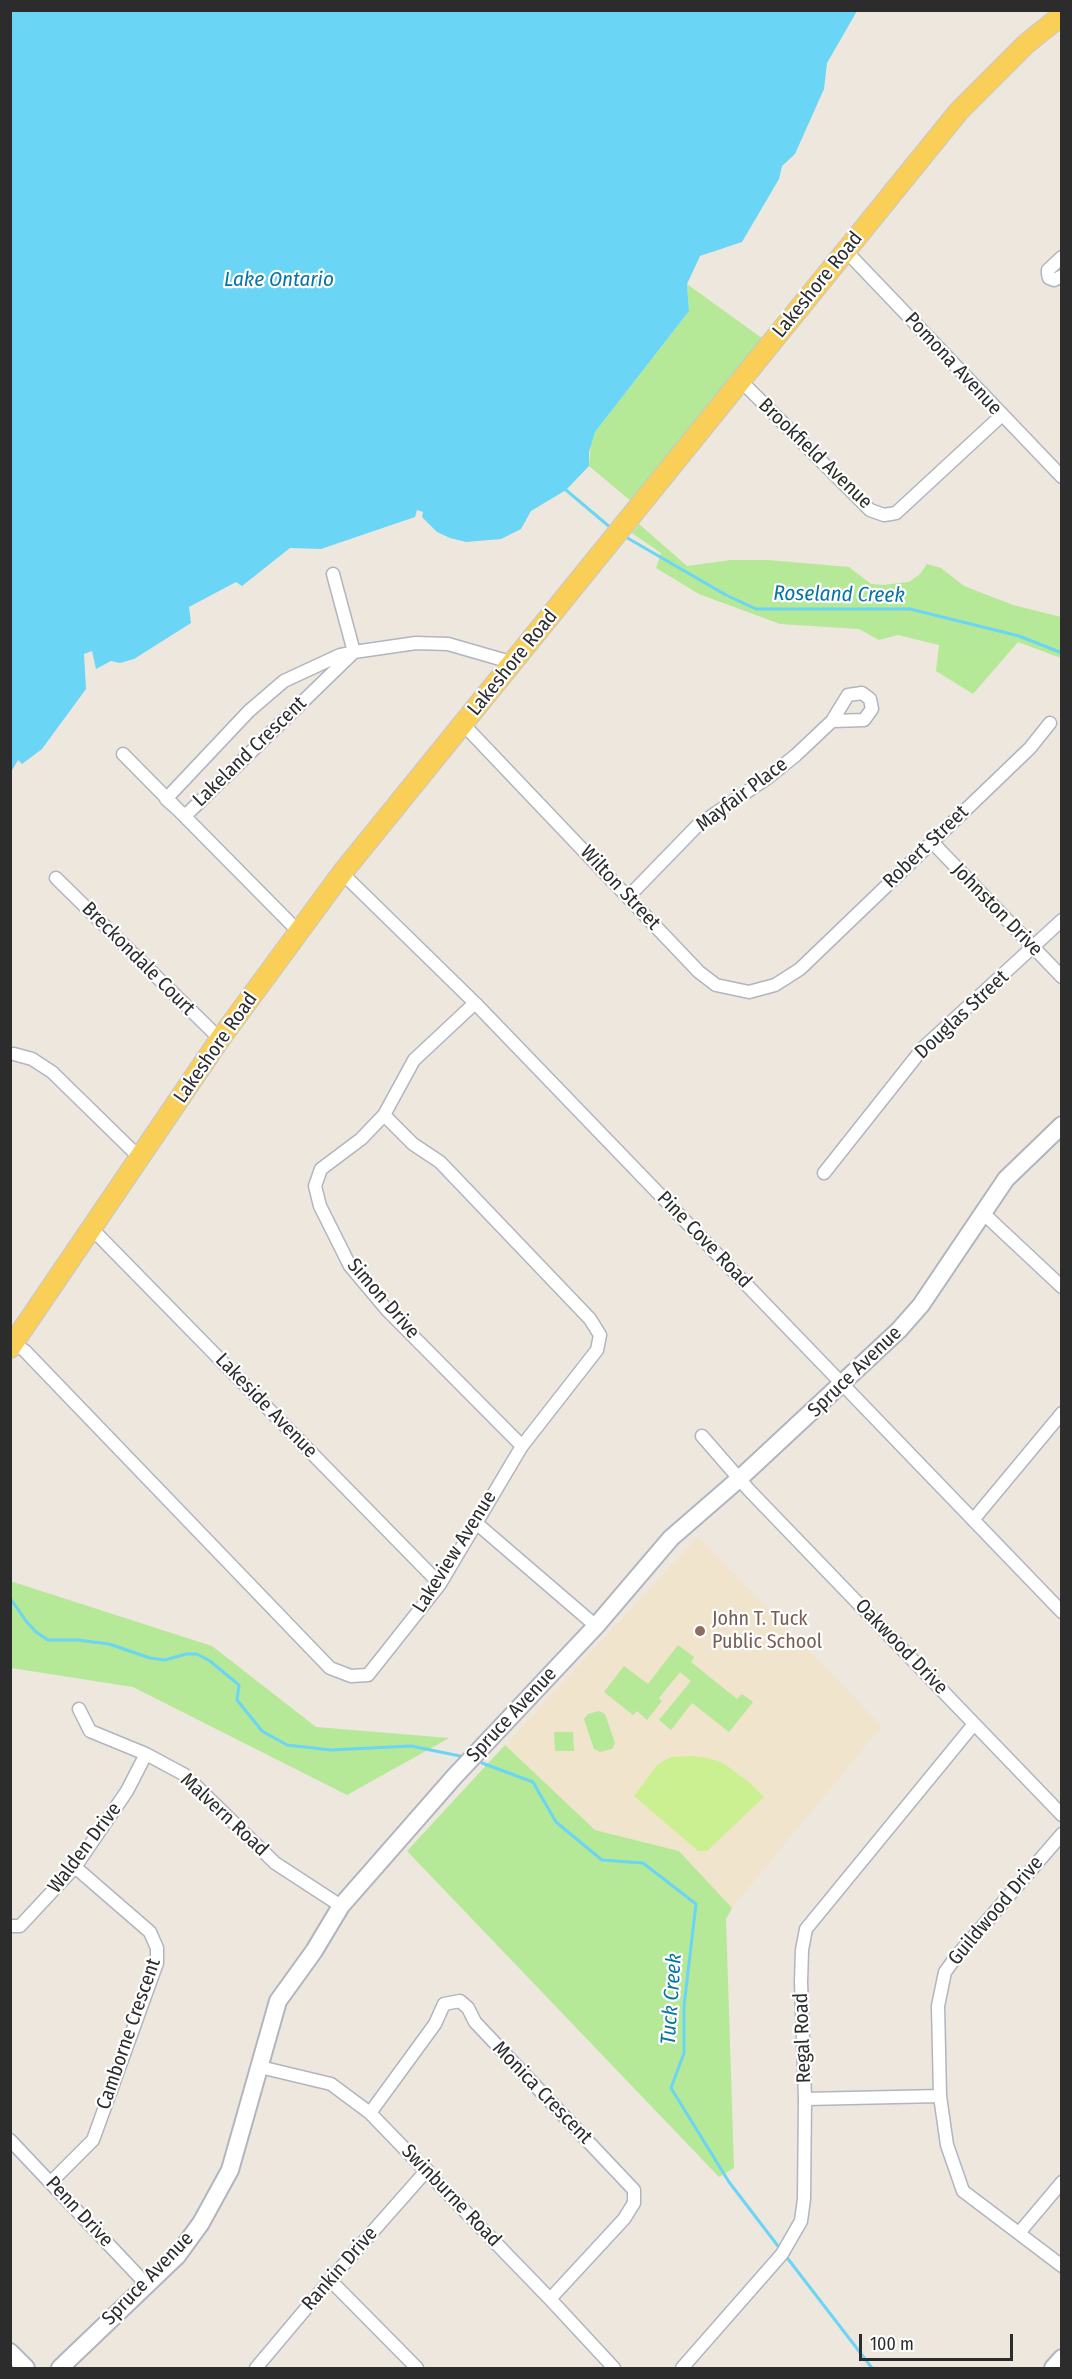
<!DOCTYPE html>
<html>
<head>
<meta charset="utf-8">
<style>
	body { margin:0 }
	#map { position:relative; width:1072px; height:2379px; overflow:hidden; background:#eee7dd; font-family:"Fira Sans Condensed",sans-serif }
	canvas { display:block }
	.frame { position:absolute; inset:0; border:12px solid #2c2c2c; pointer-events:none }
	.scale { position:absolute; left:859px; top:2334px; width:154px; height:27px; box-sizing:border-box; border:3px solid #2c2c2c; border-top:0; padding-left:8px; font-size:18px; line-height:21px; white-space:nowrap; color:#2c2c2c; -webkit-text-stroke:4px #fff; paint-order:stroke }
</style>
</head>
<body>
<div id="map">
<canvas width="1072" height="2379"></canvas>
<div class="frame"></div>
<div class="scale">100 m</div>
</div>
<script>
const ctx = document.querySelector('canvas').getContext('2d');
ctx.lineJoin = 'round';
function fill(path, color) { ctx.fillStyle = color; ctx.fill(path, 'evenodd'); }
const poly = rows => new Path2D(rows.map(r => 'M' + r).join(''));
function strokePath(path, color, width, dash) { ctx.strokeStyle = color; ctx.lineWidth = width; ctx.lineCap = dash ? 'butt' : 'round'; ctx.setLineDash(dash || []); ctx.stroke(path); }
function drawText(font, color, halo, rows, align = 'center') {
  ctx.font = font + ' "Fira Sans Condensed",sans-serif'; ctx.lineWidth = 4.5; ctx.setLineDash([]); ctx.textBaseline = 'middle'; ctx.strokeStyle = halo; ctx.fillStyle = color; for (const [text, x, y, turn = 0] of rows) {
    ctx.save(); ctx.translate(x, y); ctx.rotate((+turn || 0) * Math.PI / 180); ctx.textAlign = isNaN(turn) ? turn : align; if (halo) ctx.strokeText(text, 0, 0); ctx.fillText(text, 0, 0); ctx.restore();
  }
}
fill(poly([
	[698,1537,882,1726,732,1908,679,1851,595,1830,505,1745]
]), '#f1e4cc');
fill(poly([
	[687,284,763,339,632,502,589,466,591,443,595,432,689,311],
	[639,524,687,566,731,560,768,560,849,567,871,584,883,585,909,582,920,574,927,564,941,568,964,586,1013,605,1061,617,1061,658,1018,642,973,694,936,671,939,645,898,635,879,640,859,629,780,624,699,594,656,568,661,553,632,533],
	[10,1581,212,1646,316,1727,449,1738,347,1795,133,1687,11,1668],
	[678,1645,694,1657,691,1662,737,1699,742,1694,753,1702,729,1732,692,1703,671,1730,659,1720,691,1681,680,1672,659,1698,662,1701,647,1720,637,1711,633,1715,604,1692,624,1666,648,1684],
	[599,1711,605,1714,615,1743,612,1749,600,1752,594,1749,584,1719,588,1714],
	[554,1732,573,1732,574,1751,555,1751],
	[505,1745,595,1830,679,1851,732,1908,726,1919,734,2168,719,2177,407,1851]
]), '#b5e897');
fill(poly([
	[691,1756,708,1758,723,1763,749,1782,764,1797,707,1851,698,1851,634,1796,657,1765,671,1757]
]), '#cbf092');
fill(poly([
	[11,10,856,10,857,11,827,63,824,89,795,154,782,166,779,179,742,242,700,256,687,284,689,311,595,432,589,452,589,466,566,490,531,511,521,529,501,539,466,542,450,538,437,532,422,517,423,512,417,510,415,517,321,549,290,548,242,586,236,582,189,607,191,623,134,659,120,663,111,661,96,669,92,651,84,654,86,689,42,749,22,764,18,760,11,772]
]), '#6bd5f6');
strokePath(poly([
	[566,490,611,528],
	[624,536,726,595,756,609,910,609,1019,636,1062,653],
	[10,1598,26,1621,36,1632,48,1640,78,1640,109,1644,150,1658,165,1660,186,1654,197,1654,210,1661,239,1685,237,1700,262,1731,287,1745,331,1750,411,1746,460,1756],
	[482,1763,533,1782,556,1822,602,1860,643,1863,696,1904,684,2006,684,2053,671,2088,729,2182,781,2250],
	[785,2255,872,2368]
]), '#6bd5f6', 3);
const street = poly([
	[845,250,1062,477],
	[1062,257,1048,270,1048,274,1049,278,1054,280,1062,276],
	[740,380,870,510,884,515,896,513,1002,415],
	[333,574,354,652],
	[354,652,185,816,166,799,249,711,284,681,340,655,354,652,416,643,448,644,514,663],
	[463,724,699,972,716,985,749,992,775,985,800,969,1030,748,1050,723],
	[123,754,298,931],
	[932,842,1062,977],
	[342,873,475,1003,1062,1612],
	[56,878,220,1039],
	[629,896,697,826,770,776,796,755,832,721,848,695,862,693,870,699,872,709,864,720,832,721],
	[475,1003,414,1060,384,1115,361,1139,321,1169,315,1186,320,1206,350,1266,387,1310,522,1446],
	[14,1054,32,1059,52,1072,140,1158],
	[824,1173,923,1048,1062,920],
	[984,1214,1062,1287],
	[90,1230,99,1236,440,1584],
	[14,1343,25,1351,330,1668,351,1676,368,1675,440,1584,522,1446,597,1350,600,1335,590,1319,440,1162,413,1144,384,1115],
	[702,1436,749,1490,1062,1815],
	[973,1520,1062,1413],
	[475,1522,596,1626],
	[79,1709,90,1731,146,1754,185,1775,275,1863,341,1906],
	[1062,1834,956,1957,945,1972,938,2006,940,2096,947,2145,963,2191,1062,2266],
	[10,1926,20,1926,75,1867,127,1791,146,1754],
	[260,2067,331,2084,370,2113,550,2299,614,2368],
	[805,2099,940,2096],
	[370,2113,435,2024,444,2004,460,2001,468,2008,475,2022,634,2190,634,2203,624,2219,550,2299],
	[10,2140,147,2285],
	[51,2182,93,2140,157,1963,157,1948,150,1932,75,1867],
	[1019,2233,1062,2182],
	[330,2280,417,2368],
	[256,2368,330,2280,427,2170],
	[682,2368,782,2254,801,2221,804,2199,805,2099,801,1982,802,1950,806,1929,974,1724]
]);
const secondary = poly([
	[10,2352,26,2368],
	[60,2368,177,2256,201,2223,230,2170,278,2001,314,1951,341,1906,454,1777,596,1626,671,1538,739,1479,899,1330,921,1305,1006,1179,1062,1125],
	[1053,2368,1062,2358]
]);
const primary = poly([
	[10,1348,220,1039,342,873,959,111,1026,44,1062,15]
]);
strokePath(street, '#b1b5c0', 15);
strokePath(secondary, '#b1b5c0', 20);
strokePath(primary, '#c8c8c8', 22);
strokePath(street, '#fff', 12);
strokePath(secondary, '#fff', 16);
strokePath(primary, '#f9cf58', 20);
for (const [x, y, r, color] of [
	[700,1631,6,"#8d6e63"]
]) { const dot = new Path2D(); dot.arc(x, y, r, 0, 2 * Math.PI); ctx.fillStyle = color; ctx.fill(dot); strokePath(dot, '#fff', 2); }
drawText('20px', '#2c2c2c', '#fff', [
	["Lakeshore Road",818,285,-51],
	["Pomona Avenue",953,364,47],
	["Brookfield Avenue",815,454,44],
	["Lakeshore Road",513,663,-51],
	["Lakeland Crescent",250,752,-44],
	["Mayfair Place",742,795,-37],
	["Robert Street",926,847,-44],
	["Wilton Street",620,888,47],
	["Johnston Drive",997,910,46],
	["Breckondale Court",138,959,45],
	["Douglas Street",962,1015,-43],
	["Lakeshore Road",216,1048,-55],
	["Pine Cove Road",704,1240,46],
	["Simon Drive",383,1299,49],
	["Spruce Avenue",855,1372,-44],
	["Lakeside Avenue",266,1406,46],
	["Lakeview Avenue",455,1552,-58],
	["Oakwood Drive",901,1647,46],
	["Spruce Avenue",512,1715,-47],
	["Malvern Road",224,1815,43],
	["Walden Drive",85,1848,-53],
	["Guildwood Drive",996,1911,-50],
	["Camborne Crescent",129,2034,-71],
	["Regal Road",803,2038,-92],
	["Monica Crescent",542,2093,46],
	["Swinburne Road",451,2196,46],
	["Penn Drive",79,2212,47],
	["Rankin Drive",340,2269,-49],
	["Spruce Avenue",148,2279,-46]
]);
drawText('20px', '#785e54', '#fff', [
	["John T. Tuck",712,1619],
	["Public School",712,1642]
], 'left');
drawText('italic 21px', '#0574a6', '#fff', [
	["Lake Ontario",279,280],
	["Roseland Creek",839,595,1],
	["Tuck Creek",672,1999,-86]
]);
</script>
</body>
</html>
